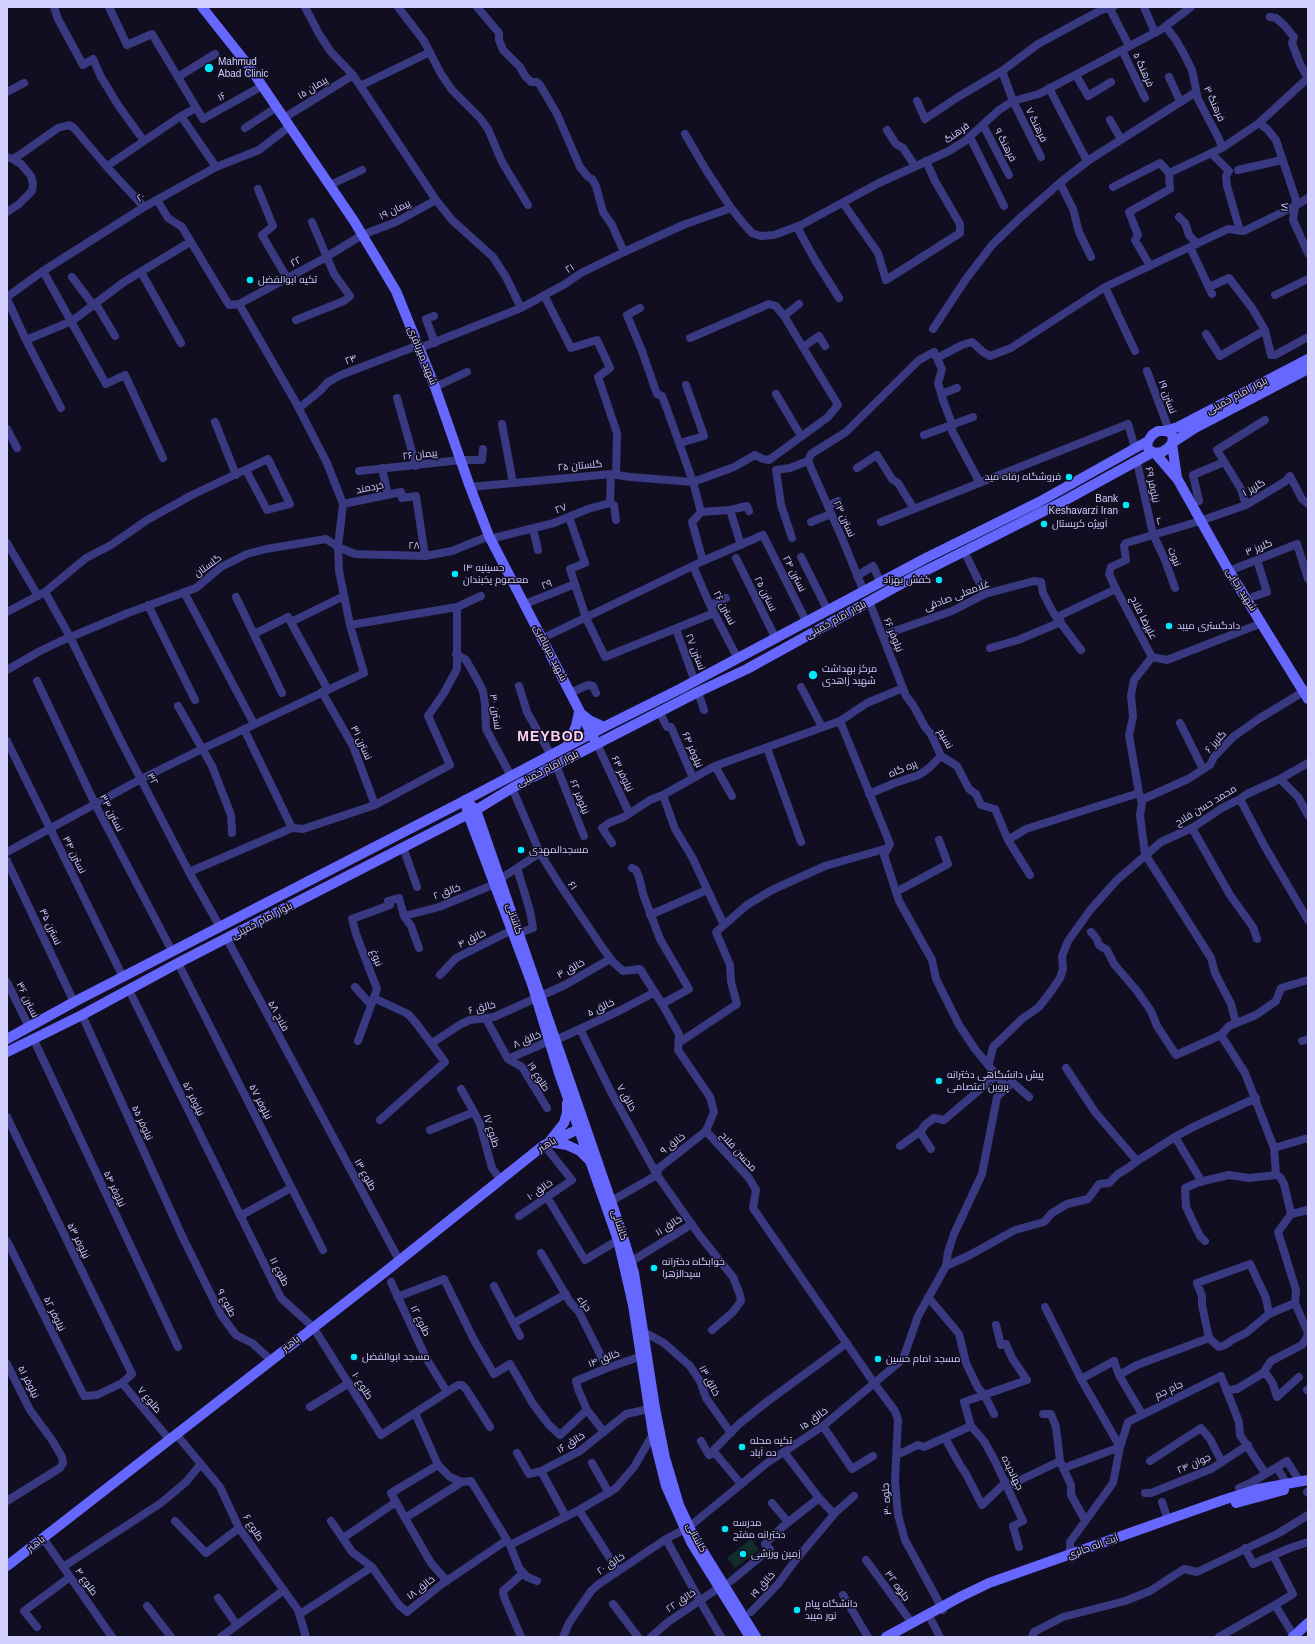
<!DOCTYPE html>
<html>
<head>
<meta charset="utf-8">
<style>
	body { margin:0 }
	#map { position:relative; width:1315px; height:1644px; overflow:hidden; background:#110e22; font-family:Arial,sans-serif }
	canvas { display:block }
	.frame { position:absolute; inset:0; border:8px solid #d3cfff; pointer-events:none }
</style>
</head>
<body>
<div id="map">
<canvas width="1315" height="1644"></canvas>
<div class="frame"></div>
</div>
<script>
const ctx = document.querySelector('canvas').getContext('2d');
ctx.lineJoin = 'round';
function fill(path, color) { ctx.fillStyle = color; ctx.fill(path, 'evenodd'); }
const poly = rows => new Path2D(rows.map(r => 'M' + r).join(''));
function strokePath(path, color, width, dash) { ctx.strokeStyle = color; ctx.lineWidth = width; ctx.lineCap = dash ? 'butt' : 'round'; ctx.setLineDash(dash || []); ctx.stroke(path); }
function drawText(font, color, halo, rows, align = 'center') {
  ctx.font = font + ' Arial,Cairo,sans-serif'; ctx.lineWidth = 3; ctx.setLineDash([]); ctx.textBaseline = 'middle'; ctx.strokeStyle = halo; ctx.fillStyle = color; for (const [text, x, y, turn = 0] of rows) {
    ctx.save(); ctx.translate(x, y); ctx.rotate((+turn || 0) * Math.PI / 180); ctx.textAlign = isNaN(turn) ? turn : align; if (halo) ctx.strokeText(text, 0, 0); ctx.fillText(text, 0, 0); ctx.restore();
  }
}
fill(poly([
	[751,1539,759,1550,735,1568,727,1558]
]), '#112c2a');
strokePath(poly([
	[54,7,58,19,83,65,93,59,101,77,118,105,144,141],
	[109,7,127,45,152,34,203,119,262,86],
	[305,7,319,34,331,52,353,75,436,200,452,220,493,257,506,277,521,308],
	[398,7,424,41,441,74,452,90,480,118,488,129,502,162,528,205],
	[477,7,499,33,499,40,503,50,520,67,525,76,531,82,537,82,540,85,557,114,580,167,588,177,592,179,596,186,603,212,612,225,624,252],
	[1144,7,1155,33],
	[1110,9,1129,46],
	[1270,17,1276,18,1284,25,1294,37,1292,43,1300,64,1308,78],
	[1166,27,1176,40,1184,54,1192,70,1198,99,1219,139,1222,148],
	[1122,50,1145,98],
	[1076,75,1088,96,1111,82],
	[178,77,215,54],
	[1169,77,1180,101],
	[360,86,430,52],
	[1049,88,1087,161],
	[7,92,24,83],
	[917,101,925,119,958,97,1002,71],
	[196,108,181,116,216,167],
	[284,118,353,75],
	[1110,120,1121,139],
	[1259,123,1267,129,1276,140,1296,200,1293,220,1308,253],
	[983,125,1009,175],
	[245,128,277,107],
	[887,130,896,144,903,148,915,166],
	[685,134,706,170,731,208,743,223,752,233,761,236,774,235,801,225,879,183,949,151,965,141,999,110,1013,101,1039,94,1162,29,1191,7],
	[970,137,1004,206],
	[1211,153,1229,171,1226,176,1227,186,1240,231],
	[7,157,13,159,21,154,58,128,69,125,74,128,107,167,144,207],
	[1041,157,1013,101,1002,71,1038,44,1101,10,1113,7],
	[110,164,181,116],
	[1238,170,1282,160],
	[1060,183,1073,209,1079,232,1091,257],
	[330,185,362,170],
	[1113,187,1160,163,1169,173],
	[258,189,273,226,262,235,287,278],
	[157,200,168,218,182,227,229,305,239,304,323,259,362,235,396,222,436,200],
	[843,203,878,253,886,280,960,233,960,224,935,181,926,161],
	[7,212,19,204,32,191,33,184,31,176,21,164,13,159],
	[1179,217,1185,223,1189,235,1197,244],
	[797,227,815,260,839,298],
	[1190,247,1212,294],
	[1150,266,1135,240,1138,235,1129,212,1170,189,1169,173,1222,148,1259,123,1308,78],
	[43,271,106,384,125,375,163,458],
	[141,272,181,343],
	[72,277,94,306],
	[1105,287,1135,351],
	[1209,287,1229,278,1252,308,1265,330,1271,355,1275,355,1308,337],
	[544,295,571,348,597,340,610,368,598,377,617,433,616,475],
	[1275,295,1308,279],
	[7,297,43,271,144,207,216,167,259,150,290,126],
	[7,299,26,340,61,408],
	[96,304,115,336],
	[640,308,627,315,642,351,657,394,662,396,667,409,693,482,701,512,692,522,703,561],
	[434,316,426,319,435,343],
	[784,316,799,304],
	[296,320,344,301,350,296,334,274,312,222],
	[933,329,966,279,992,245,1020,218,1062,181,1089,160,1196,92],
	[1206,334,1220,356,1265,330],
	[26,340,72,321,124,282,190,242],
	[803,347,819,336,825,346],
	[420,348,521,308,565,284,581,273,624,252,683,225,731,208],
	[937,358,962,345,972,342,983,352,990,356,1011,348,1105,287,1228,229,1244,231,1295,206,1308,198],
	[1147,371,1169,430],
	[435,387,467,372],
	[776,394,801,436],
	[941,394,957,388],
	[397,398,416,466],
	[299,408,320,391,328,382,341,375,419,345],
	[215,422,236,475],
	[502,424,513,483],
	[7,429,17,448],
	[924,435,973,417],
	[680,443,704,436,686,385],
	[1137,462,1153,534,1165,560,1175,588],
	[382,468,388,495],
	[857,468,877,455,892,479,898,483,914,509],
	[359,471,461,460,482,460,483,449],
	[470,487,611,474,630,477,693,482,734,467,755,455,763,459,769,460,828,417,838,405,784,316,776,306,769,304,690,338],
	[1199,501,1193,475,1224,462],
	[610,503,614,505,616,520],
	[343,504,401,492,402,498,416,496,425,556],
	[1246,505,1241,489,1217,450,1265,420],
	[828,506,838,501],
	[730,510,747,506,749,511],
	[701,512,730,510,741,545],
	[569,517,585,563,570,569,586,618,605,657,714,613],
	[811,522,831,514],
	[881,522,1128,424,1135,448],
	[533,529,538,550],
	[792,538,781,505,776,470,790,468,808,461],
	[490,539,554,523,588,509,610,503,611,474],
	[7,543,38,596],
	[964,551,985,594],
	[801,557,828,611],
	[736,558,776,639],
	[693,566,710,605,738,659],
	[1229,571,1297,544,1308,579],
	[857,576,873,566,881,583],
	[1116,589,1152,657],
	[45,592,86,558,111,545,147,520,192,495,268,459,290,504,267,510,246,470],
	[184,592,254,724],
	[864,592,842,538,808,461,811,454,846,432,919,360,934,352,942,369,938,383,943,400,952,424,952,431,980,483],
	[1255,596,1267,592,1257,560],
	[236,597,282,693],
	[869,601,906,696,913,705,925,727,931,734,941,756,957,766,969,789,976,794,981,805,995,809,1008,840],
	[525,604,575,584],
	[148,605,195,700],
	[710,605,726,598],
	[7,612,45,592,70,637,121,741,189,872,220,927],
	[1057,617,1116,589,1109,574,1111,567,1126,560,1124,546,1126,543,1200,521,1246,505,1286,481,1290,476,1302,499,1308,504],
	[291,622,344,596],
	[350,625,457,607,481,596],
	[676,629,695,682],
	[254,634,288,617,328,690],
	[883,635,952,611,985,594,1034,581,1041,582,1043,593,1054,614,1081,650],
	[543,638,703,561,763,535,807,623],
	[990,648,1018,640,1061,622],
	[456,654,466,660,478,681,483,691,485,704,486,729,511,776],
	[1152,657,1167,660,1262,623],
	[7,670,40,651,61,641,128,613,196,588,221,567,247,554,266,549,326,539,338,547,355,554,425,556,452,551,489,536],
	[37,681,95,804,172,951],
	[519,686,527,712,551,755],
	[801,687,822,727],
	[322,692,353,746,375,805],
	[698,692,704,710],
	[570,693,588,685,593,686,596,693],
	[178,706,212,766,231,815,232,833],
	[659,711,667,727,671,727,693,778],
	[840,721,867,703,903,688],
	[1180,723,1203,769],
	[244,729,292,828,303,829,375,805,450,765,428,716,444,693,457,669,457,607],
	[7,741,123,977],
	[597,744,629,813],
	[767,748,801,842],
	[556,765,584,836],
	[715,766,732,796],
	[1280,779,1298,797,1308,815],
	[512,788,540,853,558,882,604,950,613,962,623,971,640,969,662,1004,679,1034,678,1050,710,1097,714,1112,706,1131,749,1178,756,1190,753,1208,874,1383,895,1411,898,1420,895,1481,898,1515,905,1540,943,1610],
	[1139,793,1129,735,1133,717,1131,695,1134,680,1152,657],
	[869,794,895,783,919,775,929,768,941,756],
	[663,795,675,829,692,857,724,925,716,932,730,965,731,982,737,1004,680,1042],
	[1240,799,1264,845,1308,920],
	[1141,800,1188,779,1210,765,1214,757,1233,737,1260,718,1308,689],
	[1192,828,1230,895,1253,927,1257,939],
	[612,843,602,828,609,823,624,817,650,800,663,795,715,766,840,721,890,844,884,855,899,901,932,960,936,979,959,1025,975,1049,1007,1088],
	[403,847,417,887],
	[7,852,141,779,202,749,364,673,350,625,339,571,338,547,343,504,327,463,295,401,239,304],
	[7,861,74,1002],
	[517,868,530,911,533,928,519,933],
	[632,868,636,870,639,877,643,894,660,939,689,989,662,1004],
	[189,872,292,828],
	[1030,875,1008,840,1026,829,1139,793,1142,803,1140,815,1145,854,1211,958,1215,973,1231,1004,1236,1023],
	[896,892,948,864,939,840],
	[388,901,399,898,404,916,411,926,419,948],
	[650,915,707,890],
	[404,916,439,907,495,884,500,879,540,853],
	[724,925,747,905,772,890,825,866,888,848],
	[1091,932,1097,939,1099,945,1107,950,1114,964,1137,991,1151,1011,1157,1026,1176,1055,1221,1035,1229,1026,1256,1015,1276,1001,1281,988,1308,980],
	[227,939,399,1260],
	[178,963,323,1250],
	[440,975,456,958,512,930,517,930],
	[7,982,29,1027],
	[355,987,371,1005],
	[129,990,281,1298,313,1327,381,1435,447,1392],
	[374,998,408,1014,416,1023,445,1062,380,1120],
	[82,1015,183,1238,221,1315,236,1335,252,1343,271,1360],
	[486,1019,508,1059,522,1067,547,1108],
	[580,1029,611,1092,657,1175,606,1204],
	[1221,1035,1245,1073,1274,1148],
	[33,1038,178,1347],
	[358,1041,377,989,356,934,352,919,390,905],
	[1302,1041,1308,1039],
	[432,1043,461,1024,470,1020,494,1017,565,985,610,959],
	[508,1059,549,1041,556,1040,621,1010,655,992],
	[989,1064,993,1047,1022,1019,1039,1007,1052,990,1060,978,1063,969,1062,956,1068,941,1091,909,1117,880,1161,842,1192,828,1222,808,1240,799,1247,794,1280,779,1308,763],
	[1066,1068,1095,1112,1137,1161,1175,1137],
	[461,1089,474,1112,480,1124,492,1168,500,1179],
	[7,1117,132,1374,122,1383,169,1439],
	[430,1130,474,1112],
	[706,1131,659,1168,657,1175,700,1236,733,1277,740,1295,741,1301,733,1312,712,1330],
	[920,1132,931,1149],
	[900,1146,921,1131,925,1125,934,1118,944,1120,997,1075],
	[1276,1175,1274,1148,1308,1138],
	[1202,1182,1175,1137,1193,1127,1256,1098],
	[547,1197,585,1260,618,1240],
	[1308,1210,1291,1214,1278,1232,1296,1290,1295,1303,1308,1333],
	[240,1216,291,1188],
	[519,1216,572,1180,544,1145],
	[7,1241,84,1396,97,1395,122,1383],
	[1205,1241,1200,1236,1186,1207,1185,1188,1199,1182,1229,1175,1249,1178,1276,1175,1280,1177,1284,1184,1291,1214],
	[541,1253,570,1302,579,1312,607,1368],
	[627,1264,692,1224],
	[946,1266,968,1256,1015,1230,1044,1222,1052,1213,1067,1204,1088,1199,1099,1184,1109,1183,1118,1174,1128,1168,1137,1161],
	[391,1282,426,1358,447,1392,458,1385,462,1385,466,1389,490,1427],
	[494,1286,520,1336],
	[397,1297,444,1279,474,1340,494,1374,510,1364,533,1404,549,1425,560,1435,587,1410],
	[928,1297,959,1334,966,1363,978,1388,984,1394,994,1414],
	[1045,1307,1081,1379],
	[1269,1314,1266,1298,1250,1264,1197,1283,1202,1296,1202,1305,1209,1338,1219,1347,1225,1345,1234,1339,1246,1333,1269,1314,1295,1303],
	[514,1323,566,1294],
	[644,1332,664,1343,690,1366,700,1381,706,1398,731,1433],
	[7,1364,30,1410,52,1440,62,1457,63,1463,60,1468,7,1501],
	[1263,1373,1271,1361,1302,1345,1306,1339,1308,1334],
	[1119,1375,1137,1365,1209,1338],
	[1226,1390,1237,1389,1263,1373,1268,1376,1273,1384,1277,1397,1299,1377],
	[1307,1390,1308,1391],
	[310,1407,349,1383],
	[415,1413,438,1465,450,1477,462,1482,471,1481,510,1545,519,1568,527,1577,537,1581],
	[1043,1414,1051,1414,1056,1427,1060,1461],
	[823,1426,852,1469,873,1456],
	[971,1426,964,1402,1027,1380,1012,1358,1006,1344,1001,1345,996,1325],
	[604,1432,587,1410,578,1389,576,1381,607,1368,645,1355],
	[176,1434,220,1487,239,1528,298,1610,306,1637],
	[945,1438,960,1465,966,1474,982,1505,1006,1482],
	[701,1441,709,1455,715,1453,741,1484],
	[784,1452,819,1498,834,1514],
	[517,1453,529,1474,541,1471],
	[709,1455,739,1424,768,1401,847,1343],
	[897,1455,918,1445,924,1447,971,1426,984,1441,995,1461,1023,1521,1013,1526,1019,1547],
	[1150,1461,1201,1428,1210,1439,1222,1462],
	[592,1463,609,1493],
	[1064,1468,1120,1447,1081,1379,1114,1361,1119,1375,1142,1414],
	[1279,1471,1287,1484],
	[1008,1486,1060,1461,1071,1485,1071,1495,1085,1520],
	[1239,1488,1254,1481,1287,1461,1300,1482],
	[1307,1492,1308,1493],
	[1145,1493,1151,1493,1211,1469,1248,1445],
	[1162,1502,1168,1520],
	[772,1503,788,1522],
	[579,1510,616,1488,634,1467,653,1434,655,1433],
	[566,1517,541,1471,580,1451,626,1414,654,1408],
	[405,1518,391,1493,438,1465],
	[175,1521,206,1553,239,1528],
	[331,1521,352,1552,372,1567,399,1605,407,1612,442,1584,507,1540],
	[43,1538,112,1637],
	[343,1538,396,1502],
	[666,1539,700,1601,721,1637],
	[510,1545,579,1510,618,1571],
	[1245,1548,1253,1564,1290,1548,1308,1542],
	[1273,1555,1293,1594,1275,1605,1294,1636],
	[1072,1558,1070,1555,1070,1542,1113,1483,1120,1447,1128,1422,1221,1376,1239,1422,1240,1435,1265,1473],
	[866,1560,912,1623],
	[63,1567,161,1503,186,1482,200,1465],
	[447,1581,431,1563,405,1518,462,1482],
	[731,1581,770,1549,765,1544,781,1528,819,1498],
	[843,1595,868,1637],
	[218,1598,237,1625],
	[613,1604,638,1637],
	[147,1606,171,1637],
	[751,1612,778,1584,794,1562,836,1512,854,1496],
	[300,1614,372,1567],
	[928,1614,940,1637],
	[37,1627,24,1611,70,1577],
	[221,1637,284,1590],
	[521,1637,504,1597,503,1591,523,1573],
	[563,1637,569,1623,591,1591,599,1584,666,1539,689,1527,767,1463,823,1426,903,1359,918,1316,946,1266,948,1252,954,1234,982,1174,997,1097,1012,1082,1029,1097],
	[651,1637,668,1622,723,1585],
	[1032,1637,1034,1632,1063,1617,1125,1601,1150,1591,1184,1569,1197,1572,1279,1533,1308,1515],
	[1219,1637,1275,1605]
]), '#393981', 8);
strokePath(poly([
	[202,7,248,65,284,118,354,221,396,291,435,387,470,487,489,536,594,739],
	[1158,431,1165,431,1170,432,1173,437,1172,443,1168,448,1162,452,1155,453,1150,451,1147,446,1148,441,1152,435,1158,431],
	[1165,431,1178,427,1308,359],
	[1172,443,1195,428,1308,369],
	[1172,444,1177,478],
	[1155,453,1178,480,1229,571,1308,699],
	[567,746,576,726,579,712,589,720,604,727],
	[7,1039,74,1002,460,803,604,727,680,689,926,558,1039,502,1148,441],
	[7,1052,82,1015,178,963,476,810,512,788,556,765,698,692,747,669,919,574,1062,502,1153,452],
	[567,1103,567,1113,564,1123,549,1142,567,1145,580,1151,589,1160],
	[1236,1503,1284,1490],
	[7,1566,385,1272,544,1145,579,1129],
	[750,1637,691,1542,666,1486,653,1434,633,1305,618,1240,559,1073,532,984,468,814,465,800,476,810,621,1230,634,1273,655,1408,665,1458,679,1505,694,1537,756,1637],
	[886,1637,962,1596,989,1583,1223,1500,1258,1489,1308,1480],
	[1293,1637,1308,1623]
]), '#6667ff', 10);
for (const [x, y, r, color] of [
	[209,68,5,"#00e8f9"],
	[250,280,4,"#00e8f9"],
	[1069,477,4,"#00e8f9"],
	[1126,505,4,"#00e8f9"],
	[1044,524,4,"#00e8f9"],
	[455,574,4,"#00e8f9"],
	[939,580,4,"#00e8f9"],
	[1169,626,4,"#00e8f9"],
	[813,675,5,"#00e8f9"],
	[521,850,4,"#00e8f9"],
	[939,1081,4,"#00e8f9"],
	[654,1268,4,"#00e8f9"],
	[354,1357,4,"#00e8f9"],
	[878,1359,4,"#00e8f9"],
	[742,1447,4,"#00e8f9"],
	[725,1529,4,"#00e8f9"],
	[743,1554,4,"#00e8f9"],
	[797,1610,4,"#00e8f9"]
]) { const dot = new Path2D(); dot.arc(x, y, r, 0, 2 * Math.PI); ctx.fillStyle = color; ctx.fill(dot); strokePath(dot, '#110e22', 1.5); }
drawText('10px', '#d3cfff', '#110e22', [
	["Mahmud",218,62],
	["Abad Clinic",218,74],
	["تکیه ابوالفضل",258,280],
	["فروشگاه رفاه مید",1061,477,"right"],
	["Bank",1118,499,"right"],
	["Keshavarzi Iran",1118,511,"right"],
	["آویژه کریستال",1052,524],
	["حسینیه ۱۴",463,568],
	["معصوم یخبندان",463,580],
	["کفش بهزاد",931,580,"right"],
	["دادگستری میبد",1177,626],
	["مرکز بهداشت",822,669],
	["شهید زاهدی",822,681],
	["مسجدالمهدی",529,850],
	["پیش دانشگاهی دخترانه",947,1075],
	["پروین اعتصامی",947,1087],
	["خوابگاه دخترانه",662,1262],
	["سیدالزهرا",662,1274],
	["مسجد ابوالفضل",362,1357],
	["مسجد امام حسین",886,1359],
	["تکیه محله",750,1441],
	["ده آباد",750,1453],
	["مدرسه",733,1523],
	["دخترانه مفتح",733,1535],
	["زمین ورزشی",751,1554],
	["دانشگاه پیام",805,1604],
	["نور میبد",805,1616]
], 'left');
drawText('10px', '#d3cfff', '#110e22', [
	["فرهنگ ۵",1143,70,66],
	["پیمان ۱۵",313,88,-32],
	["۱۶",222,97,-29],
	["فرهنگ ۳",1214,104,66],
	["فرهنگ ۷",1036,125,64],
	["فرهنگ",957,133,-36],
	["فرهنگ ۹",1005,145,63],
	["۲۰",141,198,-29],
	["۱۸",1285,207,-83],
	["پیمان ۱۹",395,210,-26],
	["۲۲",296,262,-28],
	["۲۱",570,269,-33],
	["شهید میرباقری",422,356,68],
	["۲۴",351,360,-21],
	["بلوار امام خمینی",1237,396,-28],
	["نسترن ۱۹",1167,397,70],
	["پیمان ۲۶",420,455,-6],
	["گلستان ۲۵",580,466,-5],
	["نیلوفر ۶۹",1152,485,78],
	["خردمند",370,488,-11],
	["گلریز ۱",1254,488,-30],
	["۲۷",561,509,-23],
	["نسترن ۲۳",844,519,66],
	["۲",1159,522,-15],
	["۲۸",414,546,1],
	["گلریز ۳",1259,548,-22],
	["نبوت",1174,557,68],
	["گلستان",208,566,-36],
	["نسترن ۲۴",794,574,63],
	["۲۹",547,585,-21],
	["شهید رجایی",1241,590,58],
	["نسترن ۲۵",765,594,64],
	["غلامعلی صادقی",957,596,-21],
	["نسترن ۲۶",724,608,63],
	["علیرضا فلاح",1143,618,63],
	["بلوار امام خمینی",836,620,-29],
	["نیلوفر ۶۶",893,635,68],
	["نسترن ۲۷",695,652,69],
	["شهید میرباقری",550,653,63],
	["نسترن ۳۰",495,712,82],
	["نسیم",945,739,61],
	["گلریز ۶",1216,742,-48],
	["نسترن ۳۱",361,743,65],
	["نیلوفر ۶۴",692,750,67],
	["بلوار امام خمینی",548,769,-27],
	["پره گاه",903,769,-23],
	["نیلوفر ۶۳",622,774,65],
	["۳۲",152,779,63],
	["نیلوفر ۶۲",579,797,68],
	["محمد حسن فلاح",1206,806,-31],
	["نسترن ۳۳",111,813,63],
	["نسترن ۳۴",74,855,64],
	["۶۱",572,886,56],
	["خالق ۲",447,892,-20],
	["کاشانی",514,919,71],
	["بلوار امام خمینی",262,921,-28],
	["نسترن ۳۵",50,927,65],
	["خالق ۴",472,939,-26],
	["نبوغ",376,958,69],
	["خالق ۳",571,969,-29],
	["نسترن ۳۶",27,1000,64],
	["خالق ۶",482,1008,-14],
	["خالق ۵",601,1008,-25],
	["فلاح ۵۸",278,1016,62],
	["خالق ۸",527,1040,-23],
	["طلوع ۱۹",538,1077,57],
	["خالق ۷",626,1098,61],
	["نیلوفر ۵۶",193,1099,64],
	["نیلوفر ۵۷",260,1102,63],
	["نیلوفر ۵۵",142,1123,65],
	["طلوع ۱۷",491,1131,73],
	["خالق ۹",673,1144,-38],
	["باهنر",547,1145,-32],
	["محسن فلاح",738,1152,48],
	["طلوع ۱۳",365,1175,61],
	["نیلوفر ۵۴",114,1189,65],
	["خالق ۱۰",540,1190,-35],
	["کاشانی",619,1225,72],
	["خالق ۱۱",669,1226,-32],
	["نیلوفر ۵۳",78,1241,64],
	["طلوع ۱۱",279,1272,63],
	["طلوع ۹",226,1303,63],
	["حراء",584,1304,56],
	["نیلوفر ۵۲",54,1314,64],
	["طلوع ۱۲",420,1321,64],
	["باهنر",291,1344,-38],
	["خالق ۱۴",604,1359,-21],
	["خالق ۱۳",709,1381,62],
	["نیلوفر ۵۱",28,1382,63],
	["طلوع ۱۰",362,1386,58],
	["جام جم",1169,1390,-25],
	["طلوع ۷",149,1400,50],
	["خالق ۱۵",814,1419,-36],
	["خالق ۱۶",571,1443,-32],
	["جوان ۲۴",1194,1464,-24],
	["جهاندیده",1012,1473,64],
	["جلوه ۳۰",887,1499,-95],
	["طلوع ۶",253,1528,58],
	["کاشانی",696,1538,62],
	["باهنر",36,1544,-38],
	["آیت اله حائری",1093,1547,-20],
	["خالق ۲۰",611,1564,-34],
	["طلوع ۴",86,1582,55],
	["خالق ۱۹",763,1585,-49],
	["جلوه ۳۲",897,1586,54],
	["خالق ۱۸",421,1588,-38],
	["خالق ۲۲",681,1601,-34]
]);
ctx.letterSpacing = '1px';
drawText('bold 14px', '#ffd1ef', '#110e22', [
	["MEYBOD",551,737]
]);
ctx.letterSpacing = '0px';
</script>
</body>
</html>
